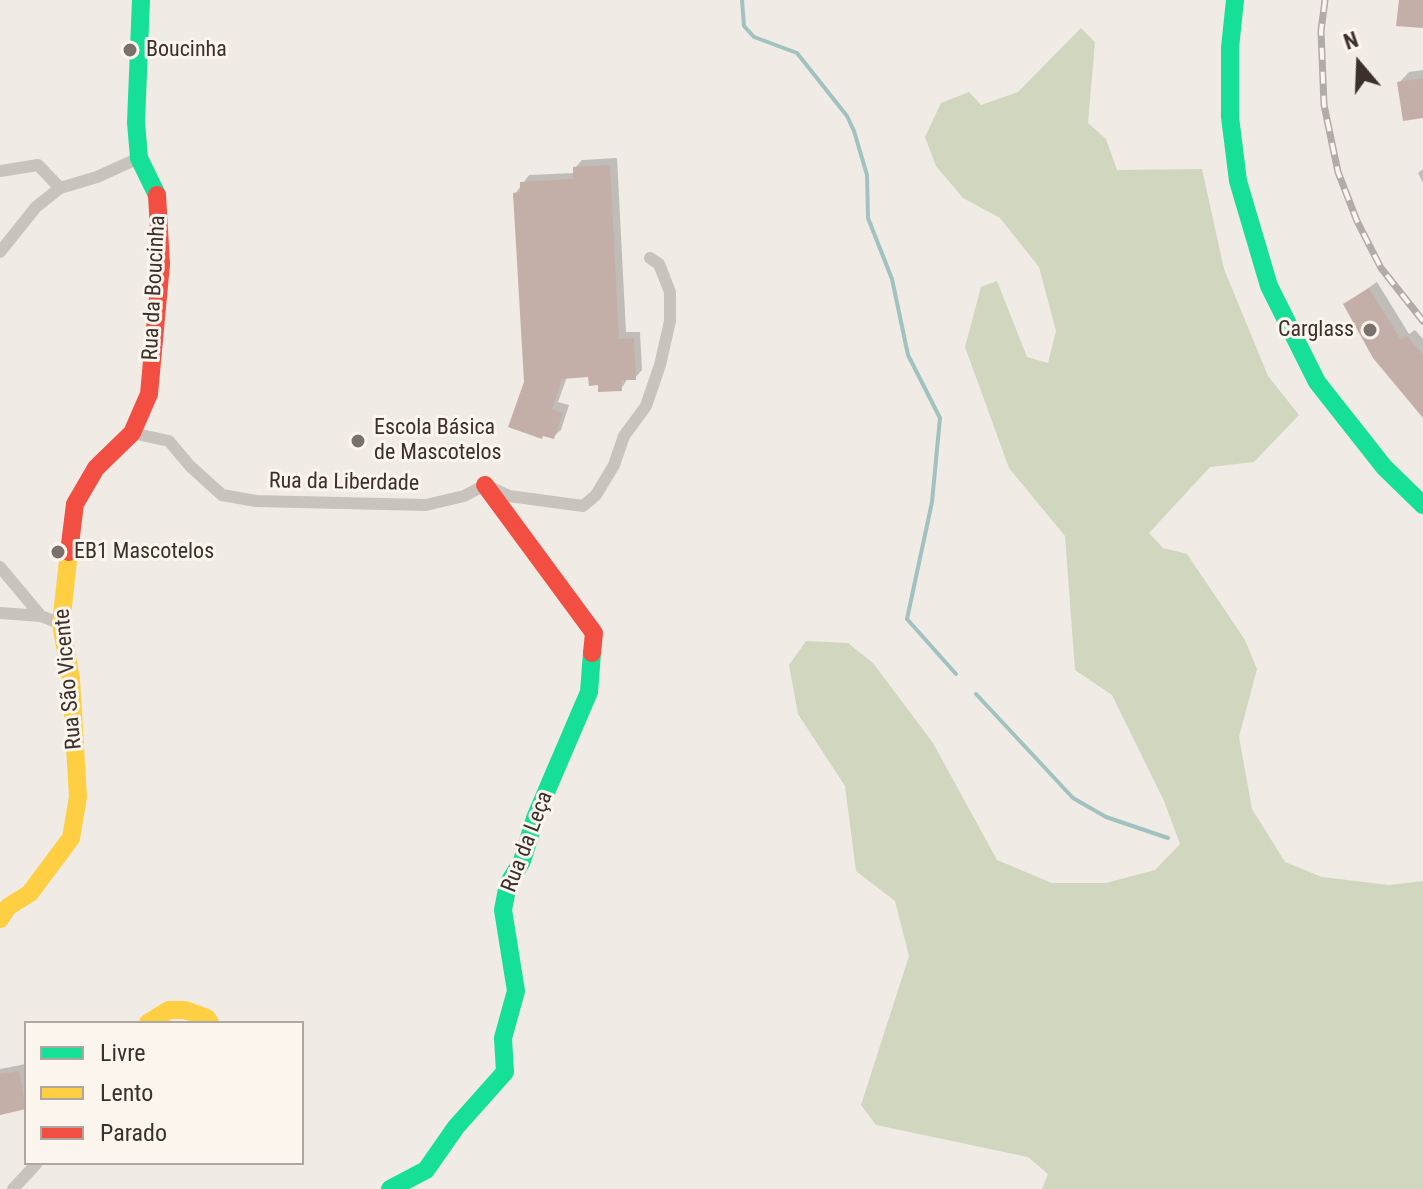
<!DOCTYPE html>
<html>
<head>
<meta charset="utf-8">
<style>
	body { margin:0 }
	#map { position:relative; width:1423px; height:1189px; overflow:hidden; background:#f0ebe5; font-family:"Roboto Condensed",sans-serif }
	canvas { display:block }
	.legend { position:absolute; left:24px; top:1021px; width:280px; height:144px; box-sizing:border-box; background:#fbf5ee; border:2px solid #aea6a0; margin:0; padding:10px 14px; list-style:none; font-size:24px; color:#3b302b }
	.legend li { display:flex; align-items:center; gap:16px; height:40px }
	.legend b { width:40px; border:2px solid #aea6a0 }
	.north { position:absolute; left:1319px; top:24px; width:80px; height:80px; -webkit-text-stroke:6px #fbf5ee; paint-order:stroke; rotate:341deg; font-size:22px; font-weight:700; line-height:32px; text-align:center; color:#3b302b }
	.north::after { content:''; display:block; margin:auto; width:28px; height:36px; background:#3b302b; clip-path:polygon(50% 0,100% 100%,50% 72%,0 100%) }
</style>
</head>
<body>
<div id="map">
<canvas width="1423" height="1189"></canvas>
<ul class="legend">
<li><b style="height:10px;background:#16e098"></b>Livre</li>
<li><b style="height:10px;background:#ffcf43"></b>Lento</li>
<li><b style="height:10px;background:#f24e42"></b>Parado</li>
</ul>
<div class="north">N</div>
</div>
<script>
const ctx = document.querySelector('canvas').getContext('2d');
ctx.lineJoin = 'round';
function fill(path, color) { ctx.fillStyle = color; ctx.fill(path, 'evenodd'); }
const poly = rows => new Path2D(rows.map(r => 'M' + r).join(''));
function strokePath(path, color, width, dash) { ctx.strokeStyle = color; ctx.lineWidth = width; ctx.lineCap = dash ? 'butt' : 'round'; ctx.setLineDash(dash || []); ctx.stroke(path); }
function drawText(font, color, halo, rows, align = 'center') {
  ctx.font = font + ' "Roboto Condensed",sans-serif'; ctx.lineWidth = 6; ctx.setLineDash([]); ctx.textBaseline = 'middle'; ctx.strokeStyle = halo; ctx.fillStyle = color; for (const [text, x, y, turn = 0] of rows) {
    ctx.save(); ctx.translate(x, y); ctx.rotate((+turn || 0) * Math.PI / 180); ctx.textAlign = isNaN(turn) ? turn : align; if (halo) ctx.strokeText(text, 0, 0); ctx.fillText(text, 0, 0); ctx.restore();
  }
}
fill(poly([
	[1081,28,1095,42,1088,123,1106,139,1117,170,1202,169,1224,269,1268,376,1299,415,1254,462,1210,467,1149,533,1163,548,1187,554,1245,640,1257,669,1239,737,1252,809,1285,862,1322,877,1389,885,1423,881,1423,1189,1042,1189,1048,1174,1028,1157,876,1125,861,1105,909,956,895,901,856,871,845,786,798,714,789,665,806,641,848,643,873,663,933,743,997,860,1052,883,1106,883,1155,870,1180,844,1164,801,1112,695,1075,670,1065,536,1009,468,965,347,981,287,997,281,1027,357,1048,363,1056,331,1039,267,1000,218,963,198,936,166,925,137,941,103,969,92,981,105,1018,92]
]), '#d1d6bf');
fill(poly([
	[1423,70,1423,115,1399,83,1409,72],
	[617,158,626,332,640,332,642,370,635,378,628,378,621,389,600,383,590,375,567,377,558,402,569,405,561,430,553,437,526,382,515,194,529,175,575,173,575,168,582,160],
	[1423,169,1423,183,1418,173],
	[1377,282,1409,334,1415,330,1423,339,1423,416,1345,304],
	[26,1064,26,1107,0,1113,0,1069]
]), '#0003');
strokePath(poly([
	[742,0,744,26,754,37,797,53,847,116,854,131,867,175,868,218,892,279,908,355,940,418,932,502,907,619,956,674],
	[976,694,1073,798,1106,817,1168,838]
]), '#a1c2c1', 4);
fill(poly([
	[1399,0,1423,0,1423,28,1396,26],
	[1423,78,1423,118,1403,121,1397,82],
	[610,165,619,339,634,338,636,380,621,380,622,391,598,392,598,385,589,386,588,377,562,379,552,409,563,413,554,439,543,436,542,439,508,427,524,382,513,193,520,192,520,182,573,179,573,167],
	[1369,288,1401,340,1407,336,1423,355,1423,418,1373,358,1343,304],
	[19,1071,26,1109,0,1115,0,1074]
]), '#c3afa7');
strokePath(poly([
	[0,171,38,165,60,188,97,177,139,158],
	[0,252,36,207,60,188],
	[132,433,169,441,190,466,222,495,256,501,426,505,464,496,485,485,509,496,583,506,596,495,614,465,624,436,646,406,660,365,670,321,670,292,659,264,650,258],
	[0,567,41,616],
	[0,613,41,616,61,624],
	[13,1189,37,1163]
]), '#c9c3be', 12);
strokePath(poly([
	[141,0,136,122,139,158,157,195],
	[1235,0,1230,48,1230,117,1238,181,1269,286,1317,382,1384,467,1423,505],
	[390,1189,426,1170,456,1127,505,1072,503,1038,516,991,503,910,508,884,522,861,535,818,589,692,592,653]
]), '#16e098', 18);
strokePath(poly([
	[0,919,8,907,30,893,71,838,78,797,71,679,61,624,69,552],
	[148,1023,169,1010,185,1010,207,1018,210,1023]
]), '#ffcf43', 18);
strokePath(poly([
	[485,485,594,633,592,653],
	[69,552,75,504,96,468,132,433,149,394,161,264,157,195]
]), '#f24e42', 18);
const rail = poly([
	[1325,0,1321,31,1324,105,1338,172,1357,221,1381,268,1423,321]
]);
strokePath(rail, '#b1aca8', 7);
strokePath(rail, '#fbf5ee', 4, [12]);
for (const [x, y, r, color] of [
	[130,50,8,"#7a716c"],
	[1370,330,8,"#7a716c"],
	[358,441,8,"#7a716c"],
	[58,552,8,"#7a716c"]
]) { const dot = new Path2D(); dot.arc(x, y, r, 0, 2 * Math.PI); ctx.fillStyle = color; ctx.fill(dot); strokePath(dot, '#fbf5ee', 3); }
drawText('22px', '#3b302b', '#fbf5ee', [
	["Boucinha",146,50],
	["Carglass",1354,330,"right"],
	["Escola Básica",374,428],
	["de Mascotelos",374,453],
	["EB1 Mascotelos",74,552]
], 'left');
drawText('22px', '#3b302b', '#fbf5ee', [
	["Rua da Boucinha",155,288,-87],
	["Rua da Liberdade",344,483,1],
	["Rua São Vicente",69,679,-95],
	["Rua da Leça",528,842,-69]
]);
</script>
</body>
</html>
